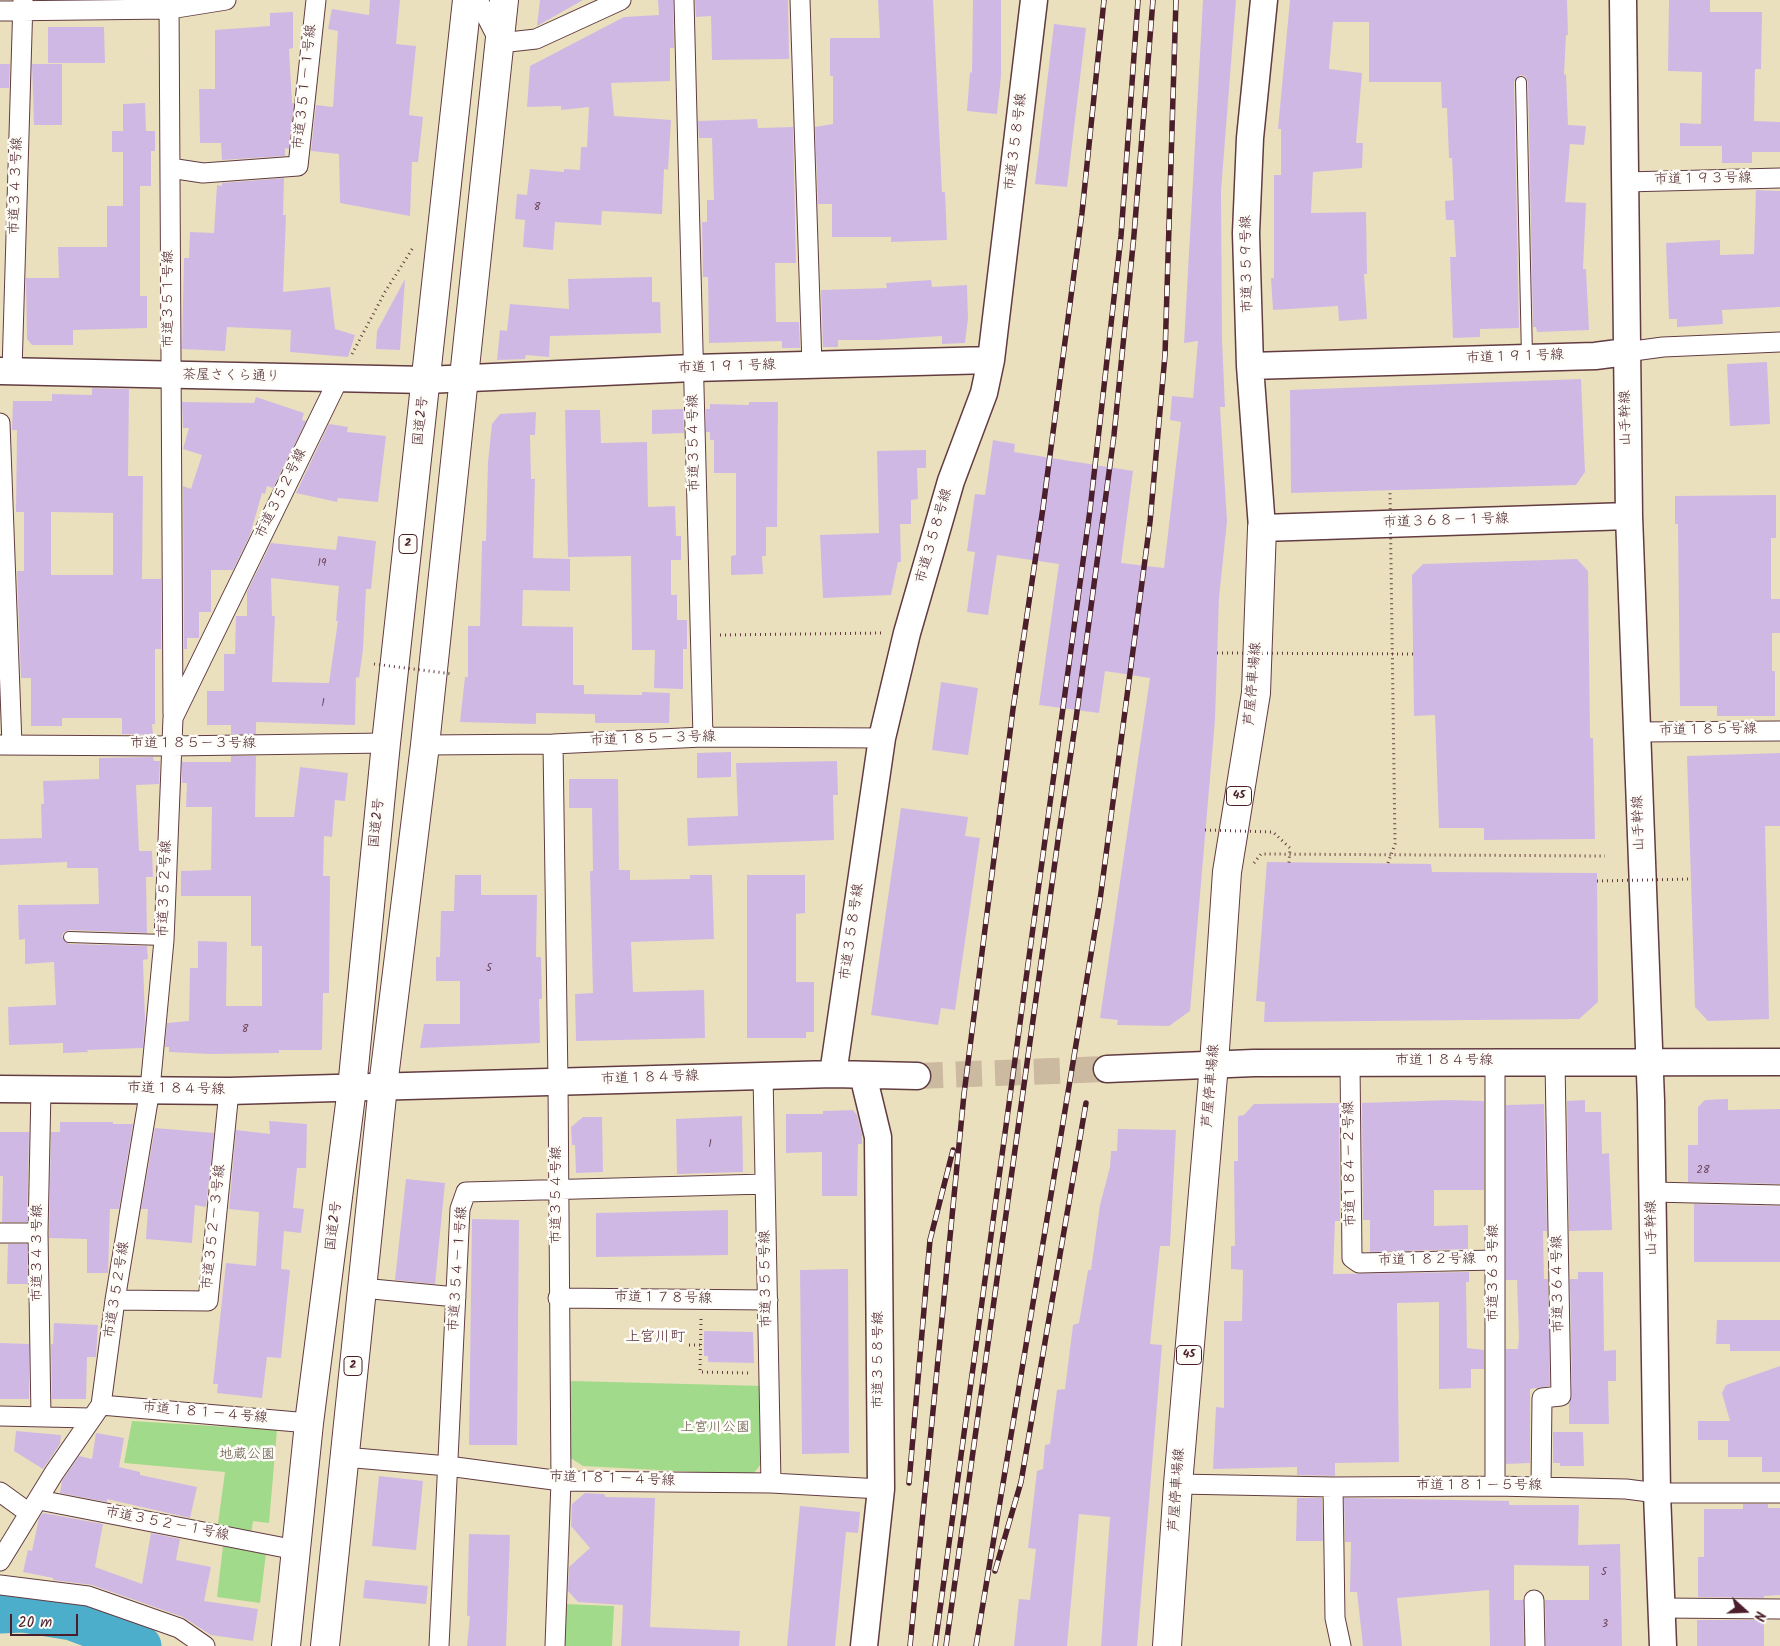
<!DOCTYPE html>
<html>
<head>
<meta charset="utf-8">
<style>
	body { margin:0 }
	#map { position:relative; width:1780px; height:1646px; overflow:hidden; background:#ebe0bd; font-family:Kalam,sans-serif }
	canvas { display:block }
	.north { position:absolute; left:1720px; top:1586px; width:50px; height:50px; -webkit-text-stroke:4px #fdfcf7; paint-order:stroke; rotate:110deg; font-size:14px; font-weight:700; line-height:20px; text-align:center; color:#4a1f2b }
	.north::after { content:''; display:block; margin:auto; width:18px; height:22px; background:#4a1f2b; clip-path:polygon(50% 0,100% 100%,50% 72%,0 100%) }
	.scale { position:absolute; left:10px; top:1614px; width:68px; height:22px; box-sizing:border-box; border:2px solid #4a1f2b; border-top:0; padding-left:6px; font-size:15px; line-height:18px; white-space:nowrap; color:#4a1f2b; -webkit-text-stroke:4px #fdfcf7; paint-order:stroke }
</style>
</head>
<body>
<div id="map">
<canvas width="1780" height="1646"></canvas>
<div class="north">N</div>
<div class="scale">20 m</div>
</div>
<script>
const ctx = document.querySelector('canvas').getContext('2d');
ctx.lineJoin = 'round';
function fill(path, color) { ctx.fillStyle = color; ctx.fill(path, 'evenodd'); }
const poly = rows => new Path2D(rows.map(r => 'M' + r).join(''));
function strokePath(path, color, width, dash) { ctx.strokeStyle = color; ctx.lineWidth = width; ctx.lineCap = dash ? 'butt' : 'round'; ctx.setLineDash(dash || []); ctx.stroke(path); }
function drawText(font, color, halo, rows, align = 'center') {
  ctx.font = font + ' Kalam,"Klee One",sans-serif'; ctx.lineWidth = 5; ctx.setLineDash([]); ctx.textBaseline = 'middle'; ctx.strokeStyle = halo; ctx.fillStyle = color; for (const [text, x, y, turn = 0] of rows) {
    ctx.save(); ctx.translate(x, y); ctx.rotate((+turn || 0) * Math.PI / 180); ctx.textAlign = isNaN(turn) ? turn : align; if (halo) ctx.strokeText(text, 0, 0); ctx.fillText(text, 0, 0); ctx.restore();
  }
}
fill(poly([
	[571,1381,764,1386,762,1463,752,1475,583,1466,569,1457],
	[132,1421,277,1430,269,1523,253,1521,251,1535,217,1531,225,1472,124,1463],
	[223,1546,266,1553,260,1603,217,1597],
	[564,1604,614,1606,612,1646,562,1646]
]), '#a2da8b');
strokePath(poly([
	[0,1613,23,1612,72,1620,141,1646]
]), '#4caecb', 41);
fill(poly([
	[370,0,400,0,396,44,416,46,409,115,423,117,418,162,412,162,410,216,340,203,339,154,311,151,316,105,333,107,338,31,328,29,332,9,369,15],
	[540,0,583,0,537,26],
	[658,0,673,0,674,48,670,48,670,81,611,83,614,116,671,120,668,170,664,169,662,214,602,211,601,225,555,222,553,250,523,247,525,220,515,219,517,194,527,195,530,169,564,172,564,169,580,170,581,147,587,147,589,107,561,110,561,106,527,107,530,66,624,17,659,15],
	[695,0,788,0,789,59,712,60,711,16,696,17],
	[878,0,933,0,942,192,945,192,947,240,891,242,891,237,832,237,832,204,818,204,815,127,833,124,833,76,830,76,830,38,880,38],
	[973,0,1001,0,1001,76,997,114,967,111,970,72,972,73],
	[1203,0,1236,0,1221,191,1222,339,1225,407,1220,407,1227,521,1219,598,1215,720,1190,1011,1169,1026,1117,1025,1118,1020,1100,1018,1150,678,1105,671,1099,713,1039,705,1059,564,997,555,988,615,967,612,975,552,967,551,975,494,985,495,993,440,1015,444,1014,452,1133,471,1121,563,1164,568,1181,422,1170,420,1172,396,1193,398,1198,341,1184,343],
	[1290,0,1567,0,1568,35,1566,35,1564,75,1566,74,1568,125,1586,126,1584,145,1570,144,1565,202,1586,203,1583,269,1586,269,1589,330,1537,332,1536,327,1533,327,1528,82,1525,76,1520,75,1514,82,1519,328,1480,329,1480,337,1453,338,1450,257,1456,257,1454,220,1446,220,1445,201,1454,200,1452,158,1449,158,1447,108,1442,108,1441,82,1369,82,1369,22,1333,22,1329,69,1362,73,1356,143,1363,143,1362,168,1313,172,1311,213,1366,212,1367,274,1364,274,1367,319,1339,321,1338,306,1273,310,1271,278,1274,278,1274,175,1281,175,1281,129,1278,129],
	[1669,0,1710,0,1710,12,1762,12,1761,69,1755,69,1754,121,1780,122,1780,152,1752,152,1752,163,1722,163,1722,146,1680,146,1680,123,1701,124,1702,72,1668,71],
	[293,12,293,48,289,49,292,103,294,103,289,149,285,148,285,156,222,160,221,143,200,143,199,89,215,89,215,30,270,26,270,13],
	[1054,24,1086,28,1067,187,1035,184],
	[48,27,104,27,105,63,48,63],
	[0,64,10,64,9,88,0,88],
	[32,64,62,64,62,125,34,125],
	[145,103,146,131,155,131,155,151,151,151,151,186,140,186,140,296,147,296,147,328,73,330,73,345,32,345,27,339,26,278,59,278,58,247,107,247,107,206,123,206,123,152,112,152,112,131,123,131,123,104],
	[757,119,758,128,793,127,796,263,775,263,776,322,799,322,800,348,782,348,782,341,709,343,708,277,703,277,702,222,707,222,707,200,714,200,712,138,699,138,698,121],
	[284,178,283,215,286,215,283,292,330,287,335,329,355,335,348,357,290,352,291,330,227,327,225,351,182,349,184,258,189,258,190,232,214,233,217,185,222,186,222,183],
	[1756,190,1780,191,1780,307,1722,310,1723,324,1677,327,1677,319,1669,319,1666,243,1720,240,1720,255,1754,254],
	[652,277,652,302,660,302,661,333,550,336,549,357,526,355,525,359,497,360,500,330,507,331,510,304,569,309,568,279],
	[405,279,400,350,376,349,377,331],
	[931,280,932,287,967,285,968,319,965,343,942,344,942,336,878,340,838,340,838,347,823,347,821,290,887,288,886,283],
	[1767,362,1770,424,1730,426,1727,364],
	[1581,379,1585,472,1576,485,1291,493,1290,390],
	[92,388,129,389,128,476,143,476,142,579,161,579,161,649,155,649,155,724,152,724,153,735,122,734,122,718,62,718,62,726,31,726,31,678,21,678,17,571,24,571,24,512,16,512,17,430,12,430,13,401,52,401,52,394,92,395],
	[51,512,113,513,113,575,51,575],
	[256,397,304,413,302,420,306,421,273,488,267,486,265,494,262,493,250,535,233,570,211,570,211,612,199,612,199,638,187,638,187,649,184,649,183,486,191,489,202,455,183,449,189,428,183,428,182,402,254,403],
	[749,402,778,402,777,527,766,527,766,556,762,556,763,574,731,575,731,556,736,555,736,473,714,473,714,440,710,440,710,432,706,432,706,409,710,409,710,404,749,405],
	[683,409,684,433,652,434,652,410],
	[565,410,600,410,601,443,647,442,648,507,675,506,676,536,681,536,681,560,671,560,671,595,677,595,677,620,687,620,687,649,683,649,683,689,654,688,655,650,632,650,631,556,568,557],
	[536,412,535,435,530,435,531,479,535,479,533,558,570,559,570,591,523,590,522,626,573,627,573,685,584,685,584,694,642,695,642,692,670,693,669,723,595,723,595,714,536,713,536,724,460,722,465,677,468,677,468,626,480,626,482,541,486,541,488,462,492,424,500,414],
	[329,424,348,427,347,432,386,436,378,502,338,498,337,502,296,493],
	[926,450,926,468,917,468,918,499,911,500,911,524,900,524,901,562,898,562,891,595,823,598,820,535,879,533,877,451],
	[1776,495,1776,538,1771,538,1771,599,1780,599,1780,633,1772,633,1772,671,1775,671,1775,716,1717,716,1717,706,1680,706,1678,524,1675,524,1675,496],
	[338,536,376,541,371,589,366,589,363,649,359,678,356,677,355,725,256,722,256,734,231,734,231,725,207,725,207,691,224,691,224,654,235,654,236,616,247,616,247,592,271,543,336,550],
	[271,578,339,586,336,621,338,621,329,683,272,682,275,616,272,616],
	[1577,559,1588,571,1590,738,1593,738,1595,839,1484,840,1484,828,1439,828,1435,715,1414,716,1412,575,1423,564],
	[941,682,978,688,968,755,932,750],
	[731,752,731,777,697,778,697,753],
	[1780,753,1780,826,1765,826,1769,1019,1708,1021,1695,1007,1687,756],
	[231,756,256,756,255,817,294,817,300,767,348,773,345,801,335,800,332,837,324,836,323,876,330,876,329,993,323,993,322,1050,279,1050,279,1053,211,1054,169,1052,169,1047,165,1047,167,1023,189,1021,190,968,198,968,198,941,227,942,226,1006,262,1006,262,946,251,946,251,896,181,896,181,871,211,870,212,807,186,807,187,783,182,783,182,762,231,762],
	[153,757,154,761,160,761,159,784,136,785,139,851,152,851,153,877,146,877,147,933,69,930,63,933,62,937,69,944,147,946,148,959,143,960,145,1021,143,1048,87,1050,88,1052,63,1053,63,1043,9,1045,8,1007,56,1005,54,962,25,964,25,939,19,940,18,905,99,904,98,868,67,868,67,862,0,865,0,839,42,838,41,804,44,804,43,781,99,779,99,758],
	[837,761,838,795,833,795,834,840,688,846,687,818,738,816,736,763],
	[569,779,618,779,619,870,630,870,630,880,690,879,690,875,712,875,714,939,631,942,633,992,704,990,705,1038,576,1041,575,994,593,993,590,871,593,871,592,808,569,808],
	[901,808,968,817,965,836,980,838,955,1010,941,1008,938,1025,871,1015],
	[1267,862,1431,864,1432,872,1597,873,1598,1002,1579,1019,1264,1022,1265,1002,1256,1001],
	[455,875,481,875,481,895,537,895,536,957,541,957,542,999,539,999,540,1043,420,1048,424,1024,460,1024,460,981,436,981,436,957,440,957,441,911,454,911],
	[747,875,805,875,805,913,796,914,796,982,814,982,814,1032,806,1032,806,1038,747,1038],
	[1728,1099,1728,1110,1780,1109,1780,1184,1688,1182,1688,1145,1698,1145,1698,1107,1705,1100],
	[1449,1100,1484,1101,1484,1190,1434,1190,1434,1226,1468,1225,1468,1249,1370,1252,1370,1220,1363,1220,1362,1103],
	[1585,1100,1585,1112,1601,1112,1602,1154,1609,1153,1612,1230,1569,1231,1567,1101],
	[1339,1103,1340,1221,1335,1221,1333,1274,1469,1272,1469,1282,1466,1282,1467,1348,1484,1350,1484,1369,1471,1369,1471,1388,1439,1389,1439,1302,1397,1303,1399,1462,1335,1463,1335,1476,1297,1475,1297,1467,1213,1469,1216,1407,1224,1408,1224,1321,1242,1321,1243,1270,1231,1269,1231,1246,1235,1246,1234,1161,1238,1161,1238,1116,1244,1115,1254,1104],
	[1544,1104,1547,1231,1543,1231,1544,1279,1548,1279,1550,1386,1530,1389,1530,1463,1506,1464,1506,1349,1518,1349,1519,1337,1517,1280,1506,1280,1506,1105],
	[853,1110,857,1115,862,1134,862,1144,858,1144,857,1196,822,1196,822,1152,786,1153,786,1114,823,1114,823,1111],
	[742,1116,743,1172,677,1174,676,1119],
	[583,1117,602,1117,603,1172,576,1173,575,1145,572,1145,571,1127],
	[269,1121,307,1124,306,1168,297,1168,293,1208,304,1209,301,1233,284,1231,281,1269,290,1270,281,1358,267,1357,262,1398,217,1393,218,1384,213,1384,226,1263,256,1266,259,1212,229,1209,236,1130,270,1134],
	[60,1122,113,1122,113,1124,133,1124,119,1209,110,1209,108,1273,87,1273,87,1239,49,1238,51,1132,60,1132],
	[155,1128,214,1133,206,1207,195,1205,192,1243,146,1239,148,1209,141,1209],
	[1118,1129,1176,1130,1170,1246,1160,1246,1150,1344,1162,1345,1137,1646,1101,1646,1110,1517,1079,1514,1067,1646,1014,1646,1019,1599,1030,1600,1036,1549,1028,1548,1037,1471,1043,1469,1045,1445,1050,1444,1057,1390,1065,1389,1073,1325,1079,1323,1088,1270,1091,1270,1100,1205,1110,1167,1111,1151,1117,1151],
	[0,1132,29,1132,27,1222,2,1222,3,1176,0,1176],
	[406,1179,445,1183,435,1284,395,1280],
	[1694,1204,1780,1206,1780,1262,1694,1262],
	[728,1210,728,1255,596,1257,596,1213],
	[472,1219,519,1220,517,1445,469,1445],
	[8,1244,27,1244,28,1284,7,1284],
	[848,1269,849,1453,802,1454,800,1270],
	[1578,1272,1603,1272,1604,1351,1616,1350,1616,1381,1608,1381,1609,1424,1569,1424,1569,1404,1572,1396,1570,1279,1578,1279],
	[1717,1320,1780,1320,1780,1351,1730,1351,1730,1344,1716,1344],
	[54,1323,98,1325,96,1357,87,1357,86,1399,52,1399,51,1344,53,1344],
	[704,1331,753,1332,754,1363,708,1362,708,1356,704,1356],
	[0,1343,29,1344,29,1399,0,1399],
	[1780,1366,1780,1472,1762,1472,1762,1457,1728,1457,1728,1440,1698,1440,1698,1421,1730,1421,1722,1393,1726,1385],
	[16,1431,61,1435,60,1444,43,1469,14,1451],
	[1553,1432,1583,1432,1584,1466,1560,1466,1560,1463,1553,1463],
	[96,1433,124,1438,119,1467,140,1472,140,1475,197,1487,190,1518,107,1499,107,1502,60,1493,62,1481,79,1456,92,1459],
	[379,1476,423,1481,416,1550,372,1546],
	[585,1493,604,1494,606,1497,655,1498,650,1627,740,1631,739,1646,621,1646,623,1605,578,1602,568,1591,569,1567,590,1548,571,1526,572,1504],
	[1297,1498,1322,1498,1323,1541,1296,1541],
	[1344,1498,1509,1501,1509,1505,1579,1505,1578,1545,1620,1544,1622,1646,1546,1646,1545,1600,1589,1600,1589,1566,1514,1565,1514,1600,1523,1600,1524,1646,1490,1646,1489,1590,1397,1598,1402,1646,1363,1646,1357,1592,1350,1592,1351,1542,1345,1542],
	[1743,1504,1768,1504,1768,1508,1780,1508,1780,1595,1764,1596,1764,1598,1698,1597,1698,1557,1704,1557,1704,1509,1743,1509],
	[800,1506,860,1512,858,1533,846,1532,835,1646,787,1646],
	[43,1513,103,1524,95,1567,142,1584,151,1533,180,1539,176,1560,211,1567,204,1601,258,1609,253,1641,211,1635,183,1617,92,1585,53,1580,53,1578,23,1572,28,1550,32,1551,39,1518],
	[469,1534,510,1535,506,1646,467,1646,470,1616,467,1616],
	[365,1580,428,1586,426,1604,363,1598],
	[1697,1620,1764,1620,1764,1646,1697,1646]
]), '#d0b8e5');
strokePath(poly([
	[917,1076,1107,1069]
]), '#cbb9a0', 26, [26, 13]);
const lane = poly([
	[1521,82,1527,357],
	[69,937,164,940]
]);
const street = poly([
	[169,0,173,714],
	[478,0,500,43,536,39,621,0],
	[684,0,703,737],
	[800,0,812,365],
	[0,11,170,9,226,0],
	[170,168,203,173,298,166,316,0],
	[1626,182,1780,178],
	[1626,352,1663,347,1780,342],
	[12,371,23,0],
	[0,423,12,745],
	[1636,732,1780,731],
	[553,744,558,1082,561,1481,555,1646],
	[0,745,171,746,386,743],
	[425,745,553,744,703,737,882,738],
	[1350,1062,1352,1258,1359,1263,1495,1260],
	[763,1075,771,1483],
	[41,1089,38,1233,41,1417],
	[1652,1192,1780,1195],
	[0,1233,38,1233],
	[362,1288,456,1297],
	[558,1298,768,1300],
	[115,1300,208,1301,229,1091],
	[101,1405,309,1423],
	[0,1416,90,1418],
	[344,1457,448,1466,561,1481,771,1483,881,1489],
	[1178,1484,1333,1487,1495,1486,1626,1489,1657,1493,1780,1493],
	[1495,1486,1495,1061],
	[1333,1487,1335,1618,1341,1646],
	[1541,1487,1542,1398,1561,1396,1555,1063],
	[0,1492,29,1513],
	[39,1500,296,1550],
	[0,1561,54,1473,101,1405,115,1300,150,1089,164,940,173,718,339,378],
	[0,1585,88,1596,179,1628,205,1646],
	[1534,1600,1535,1646],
	[1661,1608,1780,1609],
	[439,1646,460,1209,466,1192,765,1184]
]);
const secondary = poly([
	[1264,0,1250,138,1246,233,1250,366,1262,528,1629,516],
	[1623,0,1629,516,1651,1101,1657,1493,1663,1646],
	[1250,366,1595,356,1626,352],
	[0,371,426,380,693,368,991,360],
	[1107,1069,1254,1063,1780,1062],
	[833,1074,882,738,907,633,951,481,984,393,991,360,1034,0],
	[863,1075,878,1137,881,1489,864,1646],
	[0,1089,229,1091,833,1074,917,1076]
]);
const primary = poly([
	[1167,1646,1178,1484,1214,1064,1227,872,1256,693,1262,528]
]);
const highway = poly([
	[286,1646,309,1423,352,1088,386,743,467,0],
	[325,1646,383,1086,425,745,504,0]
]);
strokePath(lane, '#623c41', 12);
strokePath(street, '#623c41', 21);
strokePath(secondary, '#623c41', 29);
strokePath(primary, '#623c41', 30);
strokePath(highway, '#623c41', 30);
strokePath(poly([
	[352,354,385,292,414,246],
	[720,635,882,633],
	[1254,863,1261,854,1605,856],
	[701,1319,700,1372,748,1373],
	[689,1345,700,1345]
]), '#623c41', 3, [1, 4]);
strokePath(lane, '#fff', 10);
strokePath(street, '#fff', 19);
strokePath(secondary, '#fff', 26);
strokePath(primary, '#fff', 28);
strokePath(highway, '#fff', 28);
const rail = poly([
	[909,1483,930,1240,953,1150],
	[995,1571,1021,1482,1086,1103],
	[910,1646,964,1094,1013,709,1043,508,1082,213,1104,0],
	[935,1646,1090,510,1121,236,1138,0],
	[946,1646,1059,833,1076,719,1114,435,1134,235,1153,0],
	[976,1646,1100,900,1150,522,1165,355,1176,0]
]);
strokePath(rail, '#4a1f2b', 5.5);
strokePath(rail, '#fdfcf7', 4, [11]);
strokePath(poly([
	[1217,653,1413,654],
	[374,664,453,674],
	[1205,830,1273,832,1290,848,1289,863],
	[1388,863,1395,844,1390,491],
	[1597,881,1692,879]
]), '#623c41', 3, [1, 4]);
drawText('11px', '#6c455a', null, [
	["8",537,208],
	["19",322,564],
	["1",323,704],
	["5",489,969],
	["8",245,1030],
	["1",710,1145],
	["28",1703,1171],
	["5",1604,1573],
	["3",1605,1625]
]);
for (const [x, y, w] of [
	[408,544,18],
	[1239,796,25],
	[1189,1355,25],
	[353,1366,18]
]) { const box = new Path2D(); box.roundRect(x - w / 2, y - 9.5, w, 19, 4); ctx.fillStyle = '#fdfcf7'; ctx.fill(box); strokePath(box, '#4a1f2b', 1); }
drawText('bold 12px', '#4a1f2b', null, [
	["2",408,544],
	["45",1239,796],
	["45",1189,1355],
	["2",353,1366]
]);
drawText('14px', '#4a1f2b', '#fdfcf7', [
	["市道３５１－１号線",306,87,-84],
	["市道３５８号線",1017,142,-83],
	["市道１９３号線",1703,180,-1],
	["市道３４３号線",17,186,-88],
	["市道３５９号線",1248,264,-91],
	["市道３５１号線",170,299,-90],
	["市道１９１号線",1515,358,-2],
	["市道１９１号線",727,368,-2],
	["茶屋さくら通り",231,377,1],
	["山手幹線",1627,418,-91],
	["国道2号",422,421,-84],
	["市道３５４号線",695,443,-91],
	["市道３５２号線",282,494,-64],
	["市道３６８－１号線",1446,522,-2],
	["市道３５８号線",935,536,-74],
	["芦屋停車場線",1254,684,-85],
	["市道１８５号線",1708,731,-1],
	["市道１８５－３号線",653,740,-2],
	["市道１８５－３号線",193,745],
	["国道2号",378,823,-84],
	["山手幹線",1640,823,-92],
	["市道３５２号線",166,889,-88],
	["市道３５８号線",853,932,-82],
	["市道１８４号線",1444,1062],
	["市道１８４号線",650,1079,-2],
	["芦屋停車場線",1212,1086,-85],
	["市道１８４号線",176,1090,1],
	["市道１８４－２号線",1351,1164,-91],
	["市道３５４号線",558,1195,-90],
	["国道2号",335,1226,-83],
	["市道３５２－３号線",215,1227,-84],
	["山手幹線",1653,1228,-91],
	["市道３４３号線",39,1253,-90],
	["市道１８２号線",1427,1261,-1],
	["市道３５４－１号線",459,1269,-86],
	["市道３６３号線",1495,1273,-90],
	["市道３５５号線",767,1279,-91],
	["市道３６４号線",1559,1284,-91],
	["市道３５２号線",118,1290,-81],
	["市道１７８号線",663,1299,1],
	["市道３５８号線",880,1360,-90],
	["市道１８１－４号線",205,1414,5],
	["市道１８１－４号線",612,1480,2],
	["市道１８１－５号線",1479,1487],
	["芦屋停車場線",1178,1490,-86],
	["市道３５２－１号線",167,1525,11]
]);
drawText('14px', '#645748', '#fdfcf7', [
	["上宮川公園",715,1429],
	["地蔵公園",247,1456]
]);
drawText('15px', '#4a1f2b', '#fdfcf7', [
	["上宮川町",655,1338]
]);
</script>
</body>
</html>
